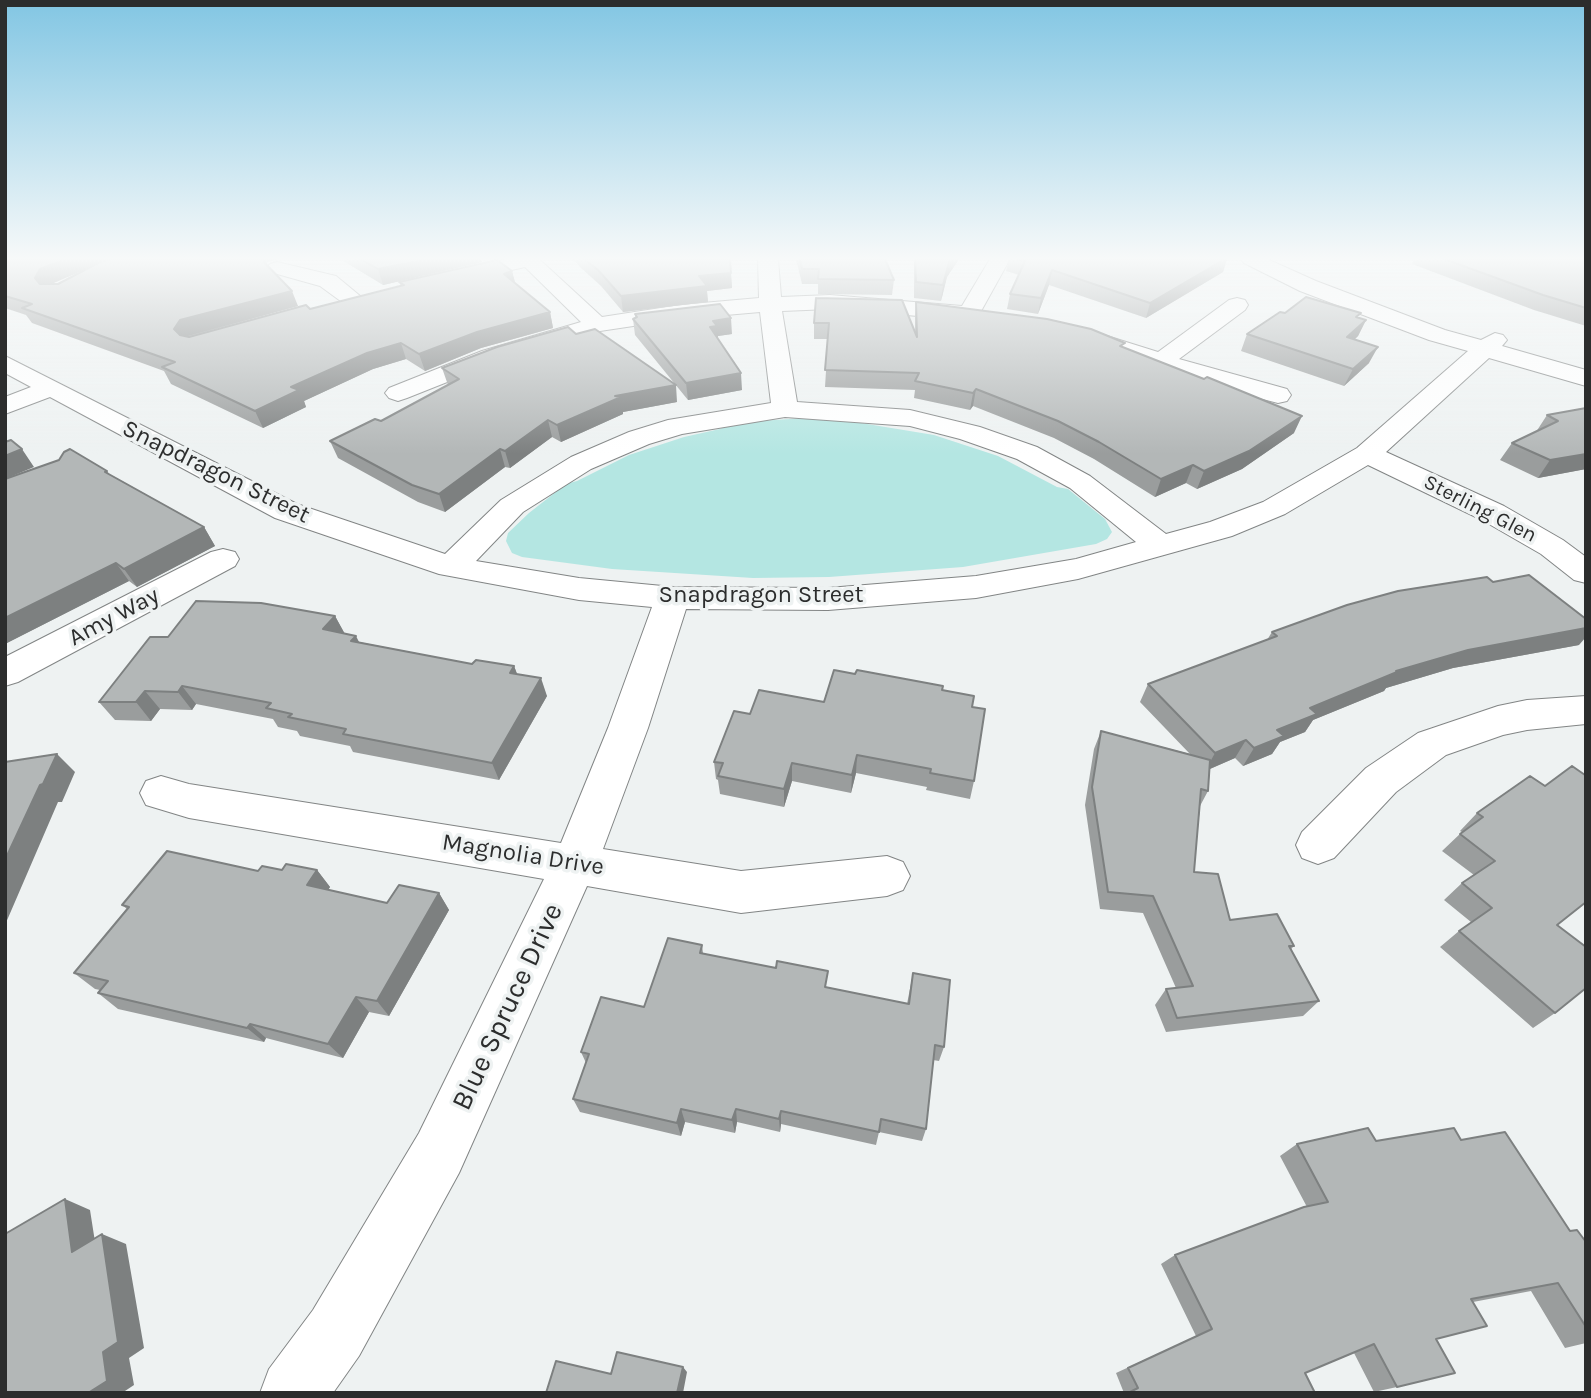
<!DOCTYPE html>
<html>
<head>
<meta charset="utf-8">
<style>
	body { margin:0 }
	#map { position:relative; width:1591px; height:1398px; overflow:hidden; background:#eef2f2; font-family:Karla,sans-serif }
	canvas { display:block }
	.frame { position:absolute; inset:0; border:7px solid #2c2d2d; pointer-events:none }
</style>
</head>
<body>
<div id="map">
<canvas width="1591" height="1398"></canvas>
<div class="frame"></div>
</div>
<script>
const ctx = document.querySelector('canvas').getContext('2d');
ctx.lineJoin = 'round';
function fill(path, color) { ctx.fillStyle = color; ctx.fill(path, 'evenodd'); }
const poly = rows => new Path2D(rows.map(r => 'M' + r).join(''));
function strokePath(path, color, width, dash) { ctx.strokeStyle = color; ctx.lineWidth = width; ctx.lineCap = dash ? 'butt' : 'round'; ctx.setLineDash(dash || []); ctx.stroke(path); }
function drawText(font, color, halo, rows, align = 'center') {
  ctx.font = font + ' Karla,sans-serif'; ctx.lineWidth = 7; ctx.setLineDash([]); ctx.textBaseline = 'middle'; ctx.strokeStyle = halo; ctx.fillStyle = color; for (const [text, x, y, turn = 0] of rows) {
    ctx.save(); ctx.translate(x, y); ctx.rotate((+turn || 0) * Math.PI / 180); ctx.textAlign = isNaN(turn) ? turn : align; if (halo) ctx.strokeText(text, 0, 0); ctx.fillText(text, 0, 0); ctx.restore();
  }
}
fill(poly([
	[819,417,852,419,861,423,934,435,998,456,1057,487,1068,489,1105,519,1112,532,1107,539,1096,544,963,567,829,577,753,578,612,569,522,557,512,553,506,541,508,533,529,513,566,484,577,481,629,455,684,437,720,429,730,423]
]), '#b4e6e2');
const minor = poly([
	[508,259,539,259,602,317,680,305,759,298,758,259,778,259,781,297,830,295,962,306,990,259,1010,259,980,313,977,318,969,320,830,309,782,311,797,402,910,410,980,427,1037,447,1090,476,1166,534,1210,522,1263,502,1357,448,1468,351,1429,340,1300,291,1244,263,1241,259,1267,259,1316,281,1445,330,1481,340,1495,333,1503,335,1507,340,1502,346,1586,370,1586,386,1489,358,1386,452,1504,506,1563,540,1586,557,1586,583,1574,580,1541,554,1482,520,1368,465,1285,514,1232,536,1078,579,976,598,828,610,686,609,648,728,603,849,741,871,887,856,903,862,910,876,903,890,887,896,741,913,587,886,459,1173,359,1356,333,1393,260,1393,269,1369,313,1310,419,1133,544,879,189,818,146,805,140,793,146,781,161,776,189,784,561,843,608,728,652,607,579,600,439,574,275,518,50,397,5,414,5,397,31,387,5,373,5,356,297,504,445,554,501,500,571,457,629,432,668,420,771,403,760,312,680,319,600,331,500,361,407,398,398,401,389,398,385,393,389,388,482,351,581,322,525,267,453,283,446,281,442,277,446,273,508,259],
	[785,417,910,426,960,439,1017,459,1070,488,1136,542,1076,559,976,576,828,588,673,587,579,578,476,561,523,512,591,469,649,444,682,434,785,417],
	[277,262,336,276,365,300,362,305,354,307,346,305,320,286,270,272,267,268,270,264,277,262],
	[1237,298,1245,300,1248,305,1245,310,1179,359,1287,389,1291,395,1287,401,1278,403,1224,389,1067,338,1063,333,1067,328,1075,326,1158,352,1229,300,1237,298],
	[223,549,235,552,239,559,235,566,18,682,5,686,5,657,211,552,223,549],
	[1586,696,1586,724,1527,730,1503,735,1446,755,1396,792,1334,858,1318,864,1302,858,1296,845,1302,832,1366,768,1418,733,1498,706,1527,700,1586,696]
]);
strokePath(minor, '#828585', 2);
fill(minor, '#fff');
fill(poly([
	[5,259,265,263,298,306,188,337,189,337,310,309,401,286,399,282,512,271,515,283,550,312,553,328,481,348,425,371,406,359,373,369,304,401,306,407,263,428,171,384,164,371,32,323,26,315,5,308],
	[91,267,58,284,50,284],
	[340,259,481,259,482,262,383,285],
	[573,259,730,259,732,288,707,291,708,302,623,312,601,286,581,268],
	[796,259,885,259,894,280,892,295,818,294,818,284,802,284],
	[914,259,959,259,947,277,941,301,914,298],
	[1009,259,1227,259,1223,272,1146,318,1049,285,1038,314,1007,309,1010,294,1019,275,1006,271],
	[1415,259,1586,259,1586,326,1534,310,1412,264],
	[902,300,915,332,915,318,916,302,1123,348,1294,433,1242,469,1197,489,1186,483,1155,497,1094,459,1054,438,973,406,970,410,914,398,915,390,825,387,828,339,814,339,814,323],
	[1285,313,1359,318,1366,320,1358,336,1354,340,1369,363,1344,386,1241,351,1247,334],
	[635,314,732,334,718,336,718,340,742,390,688,400,635,335,633,319,635,318],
	[576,334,677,402,623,412,623,414,561,442,552,437,510,468,505,467,445,512,418,502,338,458,330,441,381,421,448,385,442,368],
	[1586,408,1586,469,1538,478,1500,460,1512,443,1536,432,1547,415],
	[107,471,110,475,204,527,215,546,137,587,129,581,5,644],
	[335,616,344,633,359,642,472,664,514,666,517,674,547,696,499,780,353,752,350,746,300,736,297,731,278,727,273,719,196,704,192,710,160,709,151,721,115,720,99,702,168,637],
	[1272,632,1579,645,1453,668,1386,688,1384,691,1313,720,1305,732,1280,742,1272,754,1243,766,1235,758,1210,769,1208,791,1200,806,1194,872,1230,920,1294,946,1291,949,1319,1001,1303,1016,1166,1032,1155,1005,1166,989,1176,988,1143,913,1100,909,1085,805,1094,749,1101,731,1190,754,1140,702,1148,684,1267,640],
	[942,690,972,707,974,781,970,799,926,790,927,787,856,773,851,793,792,781,784,807,720,794,718,780,716,779,714,762,750,714,824,702],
	[1530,776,1557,925,1555,1013,1533,1028,1440,947,1459,931,1471,922,1444,900,1462,883,1474,875,1442,851,1462,832,1460,831,1477,813],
	[317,870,330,887,328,890,387,903,439,893,449,910,389,1016,369,1012,343,1058,266,1038,264,1042,118,1009,98,993,100,990,95,989,74,973,127,909,122,905,258,871],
	[702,945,703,953,827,987,907,1004,913,973,944,1047,939,1061,933,1060,926,1129,922,1141,879,1132,876,1145,781,1124,780,1132,737,1122,735,1133,685,1122,681,1136,580,1112,573,1099,586,1063,581,1052,644,1007],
	[1461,1140,1570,1231,1586,1242,1586,1343,1565,1348,1531,1291,1473,1302,1437,1339,1397,1387,1374,1392,1354,1353,1305,1373,1315,1393,1124,1393,1116,1373,1196,1336,1161,1264,1175,1255,1307,1207,1280,1156,1297,1144,1376,1141]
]), '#9a9d9d');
fill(poly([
	[66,259,110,259,49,285,45,293,35,278,40,269],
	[256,259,277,259,259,265],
	[428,259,481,259,482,262,383,285,378,269],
	[951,259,959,259,947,277,941,301,943,285,949,262],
	[1225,259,1227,259,1223,272,1146,318,1150,303],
	[1052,270,1049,285,1038,314,1041,298],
	[512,271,516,286,504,274],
	[731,273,732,288,707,291,708,302,623,312,621,296,699,276],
	[292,291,298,306,188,336,183,346,174,329,180,320],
	[550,312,553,328,481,348,425,371,419,354,477,332],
	[731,318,732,334,718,336,718,342,710,327,713,321],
	[1366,320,1358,336,1339,354,1347,337],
	[401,343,406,359,373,369,304,401,306,407,263,428,255,411,291,387,367,353],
	[1378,347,1369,363,1344,386,1353,369],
	[741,373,742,390,688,400,686,383],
	[676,385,677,402,623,412,623,414,561,442,557,425,615,396],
	[976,389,973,406,970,410,973,393],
	[1302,416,1294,433,1242,469,1197,489,1204,471],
	[548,420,552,437,510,468,505,451],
	[22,449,34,467,5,479,5,456],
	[500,449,505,467,445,512,439,494],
	[1586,454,1586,469,1538,478,1550,460],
	[1193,465,1186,483,1155,497,1161,479],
	[204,527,215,546,137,587,124,569],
	[116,563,129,581,5,644,5,618],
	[335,616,345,634,323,629],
	[1586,628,1586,637,1579,645,1453,668,1386,688,1384,691,1313,720,1305,732,1280,742,1272,754,1243,766,1254,748,1277,730,1310,708,1396,671,1468,650],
	[356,636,365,654,351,641],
	[514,666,521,684,510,673],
	[541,678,547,696,499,780,492,763],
	[182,686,196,704,192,710,178,692],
	[145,691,160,709,151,721,136,702],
	[1246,740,1235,758,1205,771,1215,753],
	[57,754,75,772,62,802,58,802,5,925,5,860,40,785],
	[857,755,856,773,851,793,852,775],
	[792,763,792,781,784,807,784,789],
	[317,870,330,887,320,902,307,885],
	[439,893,449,910,389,1016,377,1001],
	[356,997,369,1012,343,1058,328,1044],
	[250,1024,266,1038,264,1042,247,1028],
	[681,1109,685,1122,681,1136,677,1123],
	[736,1109,737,1122,735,1133,732,1120],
	[781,1111,781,1124,780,1132,779,1119],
	[65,1199,90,1210,98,1261,72,1252],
	[102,1234,126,1244,144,1348,129,1358,134,1385,122,1393,88,1393,103,1352],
	[683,1367,687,1372,683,1393,677,1393]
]), '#7d8080');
const building = poly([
	[5,259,66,259,40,269,35,278,40,284,58,284,100,262,111,259,261,259,292,291,180,320,174,329,180,335,189,337,306,305,310,309,404,285,399,282,497,260,512,271,504,274,550,312,477,332,419,354,401,343,367,353,291,387,299,390,255,411,162,367,175,362,22,308,32,304,5,296,5,259],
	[360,259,428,259,378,269,360,259],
	[584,259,730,259,731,273,699,276,707,286,621,296,598,270,584,259],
	[800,259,885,259,894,280,818,279,819,269,802,269,800,259],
	[915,259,951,259,949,262,943,285,916,282,915,259],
	[1017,259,1225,259,1150,303,1052,270,1041,298,1010,294,1025,261,1017,259],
	[1444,259,1586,259,1586,308,1543,295,1444,259],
	[1306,297,1361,313,1356,317,1366,320,1347,337,1378,347,1353,369,1247,334,1280,312,1285,313,1306,297],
	[816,298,902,300,917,337,916,302,1047,319,1091,329,1125,343,1120,346,1204,379,1207,377,1302,416,1249,451,1204,471,1193,465,1161,479,1099,442,1058,421,976,389,973,393,915,381,919,373,825,370,829,323,814,323,816,298],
	[720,304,731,318,713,321,717,326,710,327,741,373,686,383,633,319,637,317,635,314,720,304],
	[568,327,576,334,595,329,676,385,615,396,621,397,557,425,548,420,505,451,500,449,439,494,412,485,330,441,375,419,381,421,459,379,442,368,497,347,568,327],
	[1586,408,1586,454,1550,460,1512,443,1558,421,1547,415,1586,408],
	[11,440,22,449,5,456,5,442,11,440],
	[70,449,107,471,105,472,204,527,124,569,116,563,5,618,5,479,59,460,64,452,70,449],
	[1529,575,1586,619,1586,628,1468,650,1396,671,1397,672,1310,708,1317,714,1277,730,1284,736,1254,748,1246,740,1215,753,1148,684,1277,636,1272,632,1347,605,1398,591,1487,577,1493,582,1529,575],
	[196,601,261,603,335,616,323,629,356,636,351,641,472,664,476,660,514,666,510,673,541,678,492,763,343,734,346,729,288,717,292,714,266,708,271,703,182,686,178,692,145,691,136,702,99,702,150,637,168,637,196,601],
	[834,670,855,674,857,670,943,686,942,690,974,696,972,707,985,709,974,781,930,773,931,769,857,755,852,775,792,763,784,789,718,776,723,763,714,762,734,711,750,714,759,690,824,702,834,670],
	[1101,731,1210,760,1208,791,1201,789,1194,872,1218,874,1230,920,1277,914,1294,946,1289,946,1319,1001,1177,1018,1166,989,1193,986,1153,896,1108,892,1092,787,1101,731],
	[57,754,43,784,40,785,5,860,5,762,57,754],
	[1572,766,1585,775,1586,774,1586,902,1557,925,1586,947,1586,988,1555,1013,1459,931,1492,908,1462,883,1495,861,1460,834,1483,817,1477,813,1530,776,1545,786,1572,766],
	[167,851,258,871,262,866,282,870,286,864,317,870,307,885,387,903,399,885,439,893,377,1001,356,997,328,1044,250,1024,247,1028,98,993,108,981,74,973,129,907,122,905,167,851],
	[668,938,702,945,700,953,776,968,777,961,828,971,825,987,909,1004,913,973,950,980,944,1047,935,1045,926,1129,881,1119,879,1132,781,1111,779,1119,736,1109,732,1120,681,1109,677,1123,573,1099,589,1054,581,1052,601,997,644,1007,668,938],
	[1368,1128,1376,1141,1454,1128,1461,1140,1505,1132,1570,1231,1577,1230,1586,1242,1586,1327,1558,1283,1471,1299,1487,1326,1436,1339,1455,1373,1397,1387,1374,1344,1305,1373,1315,1393,1128,1393,1138,1388,1128,1368,1212,1329,1175,1255,1304,1207,1328,1202,1297,1144,1368,1128],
	[65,1199,72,1252,102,1234,118,1342,103,1352,107,1381,88,1393,5,1393,5,1234,65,1199],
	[617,1352,683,1367,677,1393,546,1393,556,1361,611,1374,617,1352]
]);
fill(building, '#b3b7b7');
strokePath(building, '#7d8080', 2);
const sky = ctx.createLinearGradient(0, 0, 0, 454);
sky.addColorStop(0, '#82c6e3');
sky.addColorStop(0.57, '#f7f9f9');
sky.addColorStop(1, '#f7f9f900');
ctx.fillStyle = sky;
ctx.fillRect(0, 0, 1591, 454);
drawText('21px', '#2c2d2d', '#eef2f2', [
	["Sterling Glen",1480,509,27]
]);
drawText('24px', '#2c2d2d', '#eef2f2', [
	["Snapdragon Street",216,472,26],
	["Snapdragon Street",761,595],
	["Amy Way",114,617,-28],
	["Magnolia Drive",523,855,9]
]);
drawText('28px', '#2c2d2d', '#eef2f2', [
	["Blue Spruce Drive",508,1007,-65]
]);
</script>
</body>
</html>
